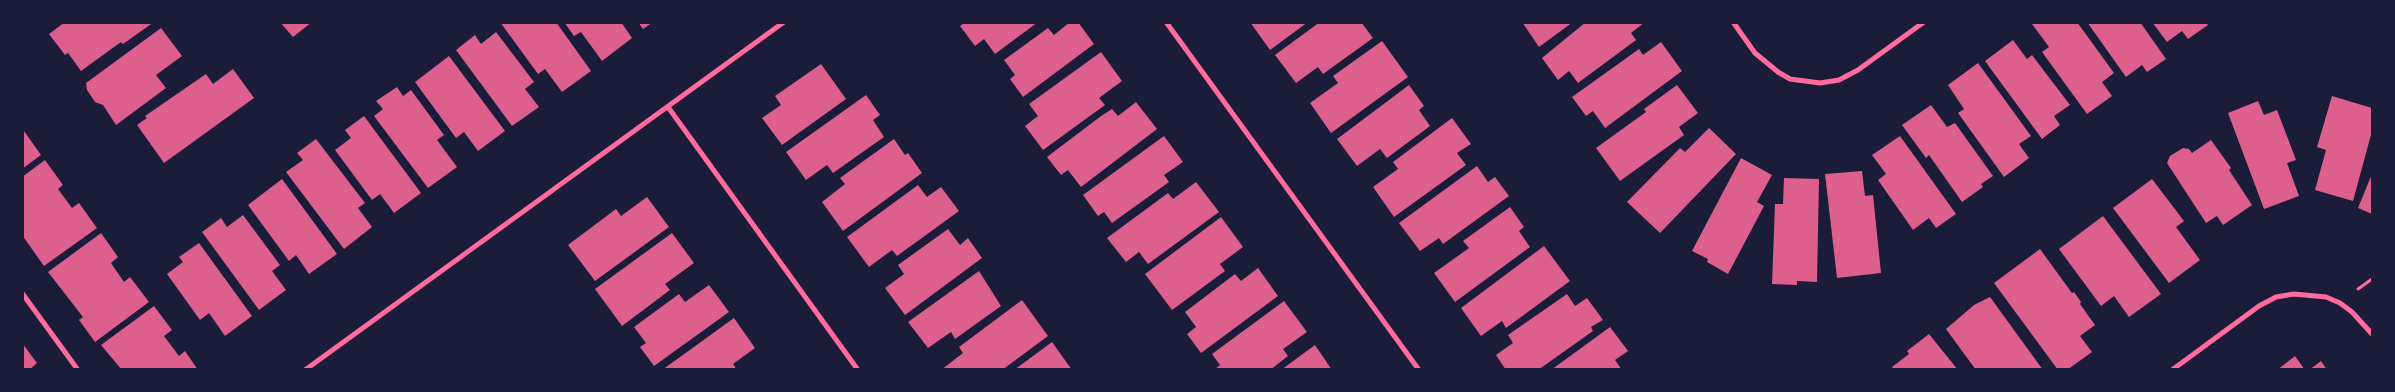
<!DOCTYPE html>
<html>
<head>
<meta charset="utf-8">
<style>
	body { margin:0 }
	#map { position:relative; width:2395px; height:392px; overflow:hidden; background:#1b1b3a; font-family:Ubuntu,sans-serif }
	canvas { display:block }
	.frame { position:absolute; inset:0; border:24px solid #1b1b3a; pointer-events:none }
</style>
</head>
<body>
<div id="map">
<canvas width="2395" height="392"></canvas>
<div class="frame"></div>
</div>
<script>
const ctx = document.querySelector('canvas').getContext('2d');
ctx.lineJoin = 'round';
function fill(path, color) { ctx.fillStyle = color; ctx.fill(path, 'evenodd'); }
const poly = rows => new Path2D(rows.map(r => 'M' + r).join(''));
function strokePath(path, color, width, dash) { ctx.strokeStyle = color; ctx.lineWidth = width; ctx.lineCap = dash ? 'butt' : 'round'; ctx.setLineDash(dash || []); ctx.stroke(path); }
fill(poly([
	[65,22,154,22,123,44,121,42,81,71,68,53,65,55,49,34],
	[280,22,312,22,293,37],
	[500,22,556,22,591,71,562,92,545,69,538,74],
	[564,22,621,22,632,38,602,61,581,32,574,36],
	[638,22,653,22,643,29],
	[965,22,1038,22,995,54,984,39,975,46,960,26],
	[1070,22,1078,22,1094,44,1023,97,1010,79,1015,75,1004,60,1048,28,1054,35],
	[1250,22,1308,22,1270,50],
	[1320,22,1361,22,1373,38,1323,74,1318,67,1296,83,1275,55],
	[1522,22,1573,22,1539,47],
	[1586,22,1645,22,1631,33,1636,40,1578,83,1569,71,1558,80,1542,58],
	[2034,22,2077,22,2114,73,2102,82,2112,96,2087,114,2042,52,2049,47,2032,24],
	[2087,22,2140,22,2166,59,2147,72,2142,65,2126,77],
	[2152,22,2206,22,2208,25,2188,39,2182,31,2167,42],
	[161,28,182,56,156,75,166,88,116,125,103,105,95,102,87,90,86,83],
	[496,32,534,82,525,89,539,107,512,126,456,50,475,35,481,44],
	[2013,40,2027,59,2032,55,2070,105,2054,116,2060,125,2042,139,1985,61],
	[1382,41,1408,77,1331,133,1310,103,1338,83,1333,76],
	[1661,42,1682,71,1605,128,1593,111,1586,116,1572,97,1639,49,1643,55],
	[1101,52,1122,81,1099,98,1105,105,1043,150,1025,126,1038,116,1029,104],
	[449,56,505,131,478,151,464,132,456,138,415,82],
	[1978,63,2031,136,2019,144,2029,158,2004,177,1958,113,1964,109,1948,85],
	[821,64,846,99,782,145,762,118,781,105,775,96],
	[233,69,254,98,164,163,137,125,147,118,145,116,206,74,213,84],
	[1409,85,1424,106,1419,110,1430,126,1387,158,1380,149,1357,166,1337,139],
	[1677,85,1698,113,1679,127,1684,135,1620,181,1596,148,1646,112,1644,109],
	[397,87,403,96,411,90,444,135,437,140,457,167,428,188,374,116,383,109,376,101],
	[866,95,880,115,873,120,884,137,833,173,827,165,806,180,786,152],
	[2332,96,2372,108,2372,131,2353,201,2315,190,2326,150,2317,147],
	[2258,101,2264,115,2277,110,2296,160,2287,163,2299,196,2264,209,2228,113],
	[1136,102,1157,129,1081,187,1068,170,1061,175,1047,157,1101,116,1112,109,1118,116],
	[1931,105,1947,127,1955,123,1993,176,1981,184,1983,187,1962,202,1929,155,1926,158,1902,125],
	[364,116,421,193,394,213,380,194,372,200,335,150,351,138,345,130],
	[1452,118,1471,144,1457,153,1466,165,1394,217,1373,187,1398,169,1393,162],
	[1709,128,1736,154,1660,233,1627,202,1680,148,1685,152],
	[24,131,41,155,22,169,22,132],
	[1164,136,1183,162,1164,175,1169,182,1112,223,1104,212,1098,216,1083,195],
	[1900,136,1956,214,1936,228,1929,218,1913,230,1878,180,1886,174,1872,155],
	[316,139,365,203,358,208,372,227,344,249,286,172,303,160,297,153],
	[894,139,905,155,908,153,922,173,843,231,822,202,845,184,840,178],
	[2211,140,2231,168,2229,170,2252,205,2223,225,2217,216,2206,223,2167,163,2170,156,2183,148,2189,149,2192,153],
	[1741,158,1772,175,1757,202,1764,206,1728,274,1707,262,1708,259,1692,251],
	[45,160,63,185,58,189,72,208,79,203,97,228,44,266,22,235,22,177],
	[1477,166,1488,182,1495,177,1509,196,1443,244,1439,238,1420,251,1399,223],
	[1862,171,1865,196,1873,195,1881,273,1837,278,1825,174],
	[2372,174,2372,214,2358,208],
	[1784,178,1819,179,1817,282,1797,281,1797,285,1772,284,1775,204,1783,204],
	[282,179,337,254,309,274,296,255,289,261,248,205],
	[2152,179,2184,221,2176,227,2200,260,2169,283,2113,208],
	[1196,182,1219,212,1148,264,1139,252,1126,262,1107,238,1168,193,1173,199],
	[918,185,927,197,941,187,959,211,897,256,892,250,869,267,847,237],
	[647,197,669,227,595,281,568,245,616,209,621,216],
	[1510,207,1524,227,1519,231,1530,247,1455,302,1434,273,1469,248,1463,241],
	[243,215,280,265,272,271,286,290,259,310,202,232,221,218,227,227],
	[2103,216,2161,294,2129,317,2114,296,2101,306,2059,249],
	[1221,217,1243,247,1220,264,1225,271,1172,310,1145,274],
	[948,229,960,245,968,238,982,258,905,315,885,288,904,274,898,265],
	[101,233,118,257,111,263,124,282,130,277,149,302,95,342,79,320,83,317,48,272],
	[672,233,694,263,665,284,670,290,622,326,595,289],
	[199,243,252,316,225,336,209,313,200,320,167,274,183,262,179,257],
	[1544,246,1570,281,1506,328,1502,321,1481,336,1461,308],
	[2040,249,2072,293,2074,292,2081,302,2080,304,2095,325,2080,336,2092,352,2067,370,2058,370,1994,283],
	[1258,268,1278,296,1201,353,1187,334,1196,327,1185,312,1235,274,1241,281],
	[979,271,1001,306,955,339,951,332,928,348,908,322],
	[709,285,729,312,654,366,640,347,646,343,634,327,679,294,685,302],
	[1567,294,1575,306,1587,298,1603,320,1591,327,1593,331,1538,370,1506,370,1496,355,1513,343,1508,335],
	[1990,297,2043,370,1976,370,1946,329,1974,305],
	[1022,300,1048,336,1002,370,941,370,963,353,959,347],
	[1284,301,1307,332,1283,349,1288,356,1270,370,1214,370,1220,365,1212,354],
	[154,306,172,330,164,336,179,356,185,351,198,370,122,370,101,345],
	[734,318,755,348,733,364,737,370,662,370],
	[1610,327,1628,351,1615,360,1622,370,1551,370],
	[1929,334,1958,370,1894,370,1892,367,1909,354,1907,351],
	[1052,342,1072,370,1014,370],
	[22,343,37,363,29,370,22,370],
	[1315,345,1332,370,1281,370],
	[2295,356,2305,370,2277,370],
	[2321,361,2327,370,2309,370]
]), '#dd5f8e');
strokePath(poly([
	[2358,289,2372,279]
]), '#ff6b9d', 3);
strokePath(poly([
	[1166,22,1419,370],
	[1733,22,1755,53,1778,72,1790,79,1820,83,1839,80,1858,70,1924,22],
	[668,107,858,370],
	[22,293,78,370],
	[305,370,784,22],
	[2172,370,2259,306,2276,297,2294,294,2326,297,2340,303,2352,312,2372,334]
]), '#ff6b9d', 5);
</script>
</body>
</html>
